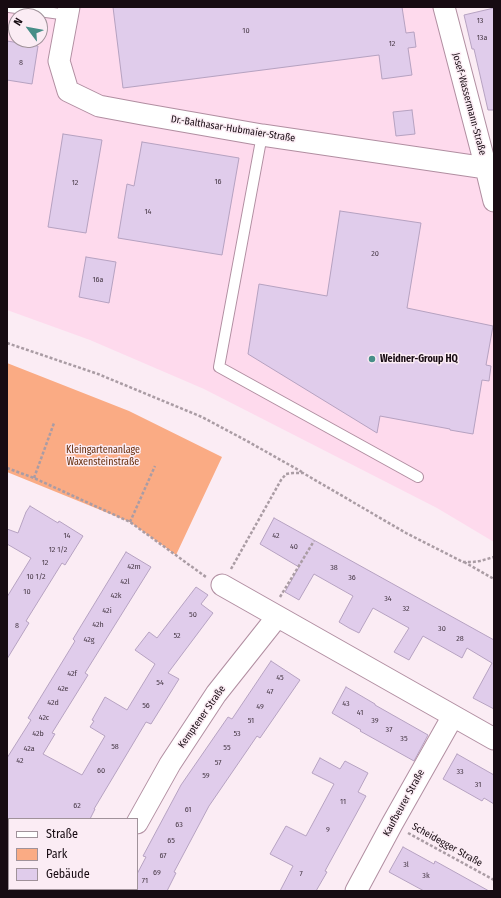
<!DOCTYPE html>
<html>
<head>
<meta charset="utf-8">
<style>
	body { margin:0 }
	#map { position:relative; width:501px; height:898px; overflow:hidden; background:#fbecf4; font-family:"Fira Sans Condensed",sans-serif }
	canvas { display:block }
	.frame { position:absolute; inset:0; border:8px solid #170b12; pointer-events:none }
	.legend { position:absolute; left:8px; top:818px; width:130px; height:72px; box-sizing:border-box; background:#fbecf4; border:1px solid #a0929a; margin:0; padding:5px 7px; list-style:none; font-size:12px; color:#170b12 }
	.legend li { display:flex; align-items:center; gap:8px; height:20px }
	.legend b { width:20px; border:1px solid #a0929a }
	.north { position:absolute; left:8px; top:8px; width:40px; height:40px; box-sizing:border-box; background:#fbecf4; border:1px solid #a0929a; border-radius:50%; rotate:302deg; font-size:11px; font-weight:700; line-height:16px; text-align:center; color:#170b12 }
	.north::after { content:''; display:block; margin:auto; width:14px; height:18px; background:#478e88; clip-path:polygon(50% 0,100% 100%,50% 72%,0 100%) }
</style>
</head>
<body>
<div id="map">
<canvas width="501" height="898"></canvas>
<div class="frame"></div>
<ul class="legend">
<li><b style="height:5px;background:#fff"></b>Straße</li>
<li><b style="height:11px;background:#faab84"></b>Park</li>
<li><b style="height:11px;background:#e0cceb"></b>Gebäude</li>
</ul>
<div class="north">N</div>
</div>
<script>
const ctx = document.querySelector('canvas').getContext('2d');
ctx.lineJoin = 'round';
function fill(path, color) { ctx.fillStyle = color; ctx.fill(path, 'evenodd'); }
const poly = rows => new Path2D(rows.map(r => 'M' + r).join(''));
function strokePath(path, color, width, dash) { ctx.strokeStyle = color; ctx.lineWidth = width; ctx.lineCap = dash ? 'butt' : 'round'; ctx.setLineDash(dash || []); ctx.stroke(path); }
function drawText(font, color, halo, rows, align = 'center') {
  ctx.font = font + ' "Fira Sans Condensed",sans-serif'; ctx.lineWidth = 3; ctx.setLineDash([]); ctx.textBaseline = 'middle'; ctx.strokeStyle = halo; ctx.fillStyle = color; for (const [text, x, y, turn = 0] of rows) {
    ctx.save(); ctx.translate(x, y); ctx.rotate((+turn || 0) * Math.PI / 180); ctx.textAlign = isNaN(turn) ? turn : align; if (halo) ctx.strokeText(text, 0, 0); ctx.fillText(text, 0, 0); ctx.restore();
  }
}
fill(poly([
	[7,7,454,7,494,172,494,542,437,508,204,389,90,340,7,310],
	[16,16,40,16,40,40,16,40]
]), '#fedaed');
fill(poly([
	[7,363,129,411,222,457,176,555,130,522,7,472]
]), '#faab84');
const building = poly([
	[113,7,402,7,406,33,414,32,416,47,408,48,412,75,382,79,379,55,123,88,113,7],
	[494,8,494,110,488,110,474,49,472,49,464,15,494,8],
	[7,41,38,46,32,84,7,80,7,41],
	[412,110,415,134,396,136,393,112,412,110],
	[63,134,102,140,86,233,48,227,63,134],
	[142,142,239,158,222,255,118,238,127,184,134,186,142,142],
	[340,211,421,223,407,308,493,326,486,365,491,366,489,381,482,380,473,434,450,430,450,429,380,416,377,433,248,354,259,284,327,296,340,211],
	[86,257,116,262,109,303,79,297,86,257],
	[30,506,58,523,59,521,83,536,65,565,62,563,26,621,29,623,7,659,7,597,31,558,7,544,7,529,18,533,26,512,30,506],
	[274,518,494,640,494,709,473,698,492,663,467,648,462,658,423,636,409,660,394,652,409,628,373,608,359,633,349,628,339,622,353,596,314,574,299,600,285,592,299,567,260,544,274,518],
	[126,552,151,567,85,673,88,675,52,733,55,734,43,754,82,775,105,736,90,727,94,721,92,720,105,697,127,710,155,664,135,650,149,632,157,638,196,587,208,595,201,604,213,613,168,673,179,679,151,724,146,722,94,809,95,809,90,819,7,819,7,758,31,720,28,718,75,641,73,639,126,552],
	[271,661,300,680,260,738,257,736,209,806,174,872,176,873,167,891,128,891,129,889,137,889,137,874,146,857,143,856,181,785,228,717,232,719,271,661],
	[346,687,375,704,375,705,428,735,414,761,360,731,361,730,332,713,346,687],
	[457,754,494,775,494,804,484,798,482,801,443,779,457,754],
	[320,758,340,769,345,761,368,773,358,792,366,796,325,871,327,872,316,891,280,891,293,866,270,854,286,826,306,836,334,784,312,773,320,758],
	[403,847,434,864,435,861,489,891,424,891,389,872,403,847]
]);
fill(building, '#e0cceb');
strokePath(building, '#b6a2c1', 1);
const service = poly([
	[9,7,68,15],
	[262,135,219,367,418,477]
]);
const minor = poly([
	[69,7,59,61,68,91,99,106,142,114,262,135,486,168],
	[444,7,486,168,494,201],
	[222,585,494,739],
	[137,823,170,764,216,694,277,617],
	[7,850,9,851],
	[60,889,63,891],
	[104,891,105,889],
	[356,891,392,824,453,716]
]);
strokePath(service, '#b18ea1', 12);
strokePath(minor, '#b18ea1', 23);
strokePath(poly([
	[7,343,98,374,202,417,247,441,302,472],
	[7,468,34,478,130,522,206,577],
	[34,478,54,423],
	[130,522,155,466],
	[464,562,494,579],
	[231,569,281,480,286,474,293,473,303,473,406,533,463,562,473,562,480,561,494,557],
	[280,597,314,541],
	[408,833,494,880]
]), '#aa9ca4', 2.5, [3, 2]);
strokePath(service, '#fff', 10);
strokePath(minor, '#fff', 21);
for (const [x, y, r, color] of [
	[372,359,4,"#478e88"]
]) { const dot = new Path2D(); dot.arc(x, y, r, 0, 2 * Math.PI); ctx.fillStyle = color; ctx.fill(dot); strokePath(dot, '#fbecf4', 1.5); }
drawText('8px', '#493b48', null, [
	["13",480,21],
	["10",246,31],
	["13a",482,38],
	["12",392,44],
	["8",21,63],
	["16",218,182],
	["12",75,183],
	["14",148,212],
	["20",375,254],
	["16a",98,280],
	["14",67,536],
	["42",276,536],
	["40",294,547],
	["12 1/2",58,550],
	["12",45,563],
	["42m",134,567],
	["38",334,568],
	["10 1/2",36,577],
	["36",352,578],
	["42l",125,582],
	["10",27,592],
	["42k",116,596],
	["34",388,599],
	["32",406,609],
	["42i",107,611],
	["50",193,615],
	["42h",98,625],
	["8",17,626],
	["30",442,629],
	["52",177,636],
	["28",460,639],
	["42g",89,640],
	["42f",72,674],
	["45",280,678],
	["54",160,683],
	["42e",63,689],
	["47",270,692],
	["42d",53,703],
	["43",346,704],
	["56",146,706],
	["49",260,707],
	["41",360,713],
	["42c",44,718],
	["51",251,721],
	["39",375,721],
	["37",389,730],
	["42b",38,734],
	["53",237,734],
	["35",404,739],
	["58",115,747],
	["55",227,748],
	["42a",29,749],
	["42",20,761],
	["57",218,763],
	["60",101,771],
	["33",460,772],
	["59",206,776],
	["31",478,785],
	["11",343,802],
	["62",77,806],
	["61",188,810],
	["63",179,825],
	["9",328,830],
	["65",171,841],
	["67",163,856],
	["3l",406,865],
	["69",157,873],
	["7",301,874],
	["3k",426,876],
	["71",145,881]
]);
drawText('10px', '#170b12', '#fbecf4', [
	["Josef-Wassermann-Straße",469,104,75],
	["Dr.-Balthasar-Hubmaier-Straße",233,129,9],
	["Kemptener Straße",202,717,-55],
	["Kaufbeurer Straße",404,803,-61],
	["Scheidegger Straße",447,845,29]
]);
drawText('bold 10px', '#170b12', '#fbecf4', [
	["Weidner-Group HQ",380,359]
], 'left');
drawText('10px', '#652c09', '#fbecf4', [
	["Kleingartenanlage",103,450],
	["Waxensteinstraße",103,462]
]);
</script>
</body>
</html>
